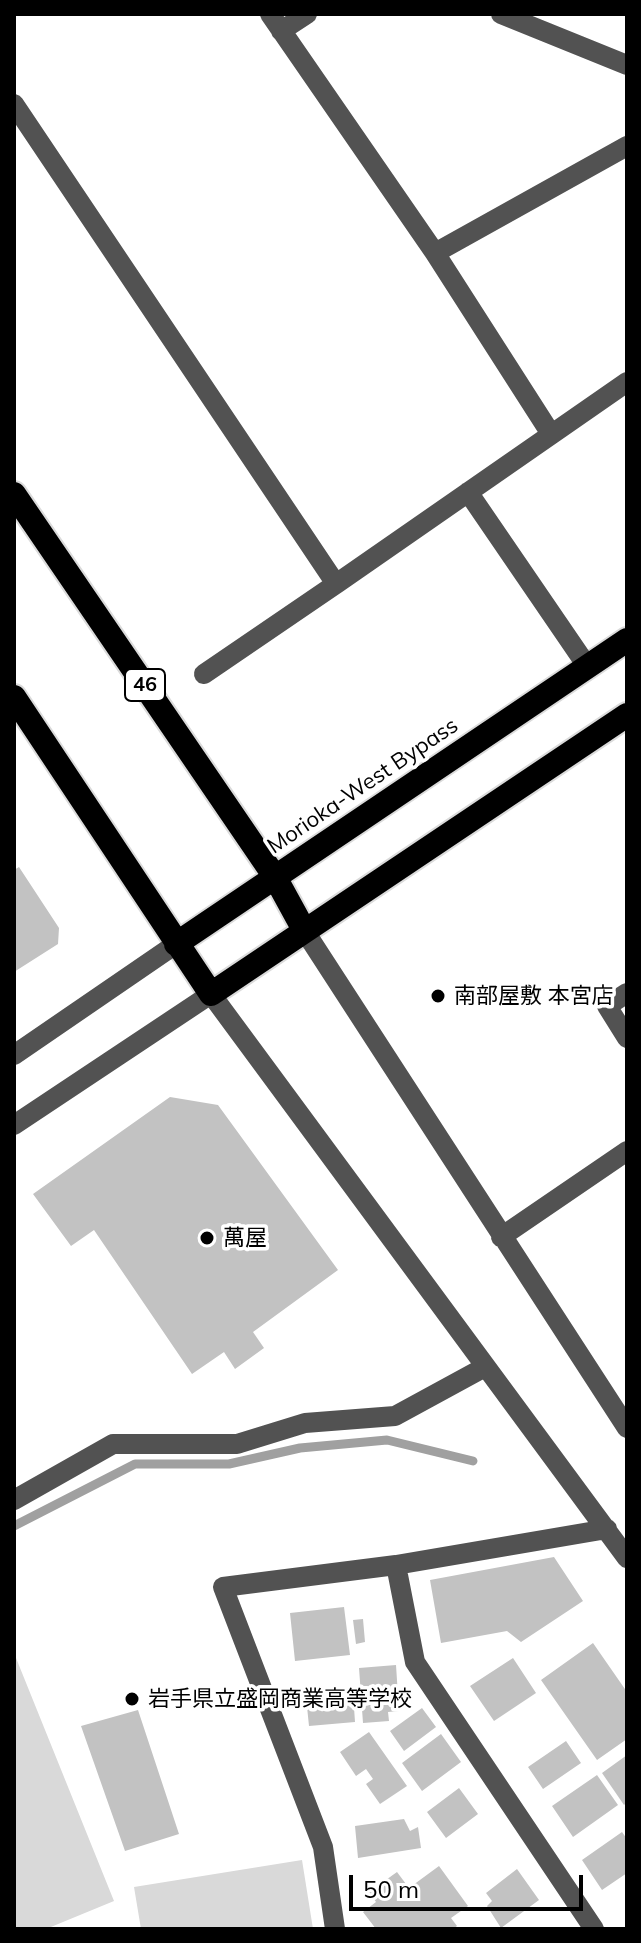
<!DOCTYPE html>
<html>
<head>
<meta charset="utf-8">
<style>
	body { margin:0 }
	#map { position:relative; width:641px; height:1943px; overflow:hidden; background:#fff; font-family:Mulish,sans-serif }
	canvas { display:block }
	.frame { position:absolute; inset:0; border:16px solid #000; pointer-events:none }
	.scale { position:absolute; left:349px; top:1875px; width:234px; height:36px; box-sizing:border-box; border:4px solid #000; border-top:0; padding-left:10px; font-size:24px; line-height:28px; white-space:nowrap; color:#000; -webkit-text-stroke:6px #fff; paint-order:stroke }
</style>
</head>
<body>
<div id="map">
<canvas width="641" height="1943"></canvas>
<div class="frame"></div>
<div class="scale">50 m</div>
</div>
<script>
const ctx = document.querySelector('canvas').getContext('2d');
ctx.lineJoin = 'round';
function fill(path, color) { ctx.fillStyle = color; ctx.fill(path, 'evenodd'); }
const poly = rows => new Path2D(rows.map(r => 'M' + r).join(''));
function strokePath(path, color, width, dash) { ctx.strokeStyle = color; ctx.lineWidth = width; ctx.lineCap = dash ? 'butt' : 'round'; ctx.setLineDash(dash || []); ctx.stroke(path); }
function drawText(font, color, halo, rows, align = 'center') {
  ctx.font = font + ' Mulish,"Noto Sans JP",sans-serif'; ctx.lineWidth = 7; ctx.setLineDash([]); ctx.textBaseline = 'middle'; ctx.strokeStyle = halo; ctx.fillStyle = color; for (const [text, x, y, turn = 0] of rows) {
    ctx.save(); ctx.translate(x, y); ctx.rotate((+turn || 0) * Math.PI / 180); ctx.textAlign = isNaN(turn) ? turn : align; if (halo) ctx.strokeText(text, 0, 0); ctx.fillText(text, 0, 0); ctx.restore();
  }
}
fill(poly([
	[14,1653,114,1901,46,1929,14,1929],
	[302,1860,313,1929,141,1929,134,1887]
]), '#d9d9d9');
strokePath(poly([
	[14,1526,135,1464,229,1464,300,1448,387,1440,473,1461]
]), '#a0a0a0', 9);
fill(poly([
	[19,867,59,928,58,944,14,972,14,870],
	[170,1097,218,1105,338,1270,253,1332,264,1348,235,1369,224,1352,192,1374,94,1230,71,1246,33,1194],
	[554,1557,583,1601,521,1642,507,1631,441,1643,430,1580],
	[344,1607,350,1655,295,1661,290,1613],
	[363,1619,365,1642,356,1644,353,1620],
	[593,1643,627,1692,627,1739,597,1760,541,1680],
	[513,1658,536,1693,494,1721,470,1686],
	[396,1665,399,1711,388,1712,389,1721,363,1723,359,1668],
	[353,1693,355,1722,309,1726,306,1697],
	[422,1708,436,1727,404,1751,390,1731],
	[138,1710,179,1834,125,1851,81,1726],
	[369,1732,407,1786,380,1804,366,1784,373,1779,366,1769,356,1776,340,1752],
	[441,1734,461,1762,422,1791,402,1763],
	[566,1741,581,1763,543,1789,528,1767],
	[627,1755,627,1802,624,1805,602,1773],
	[597,1775,618,1805,573,1837,552,1806],
	[459,1788,478,1814,446,1838,427,1812],
	[404,1819,410,1831,418,1827,421,1848,358,1858,355,1826],
	[622,1832,627,1839,627,1873,602,1890,582,1860],
	[439,1866,468,1906,451,1918,457,1926,453,1929,376,1929,363,1912,376,1902,369,1892,397,1872,409,1888],
	[517,1869,539,1900,501,1928,487,1906,492,1901,486,1893]
]), '#c2c2c2');
const highway = poly([
	[14,494,275,877,304,930],
	[14,697,211,994,627,715],
	[176,944,627,640]
]);
strokePath(highway, '#dbdbdb', 28);
strokePath(poly([
	[270,14,435,253,551,434],
	[501,14,627,65],
	[281,31,307,14],
	[14,104,336,584,627,382],
	[435,253,627,146],
	[468,492,587,666],
	[204,674,336,584],
	[304,930,627,1428],
	[627,993,607,1006,627,1038],
	[14,1055,176,944],
	[14,1125,211,994,627,1558],
	[501,1237,627,1151],
	[14,1500,113,1444,237,1444,305,1423,395,1416,485,1367],
	[396,1565,415,1662,594,1929],
	[335,1929,323,1847,223,1587,396,1565,607,1529]
]), '#525252', 20);
strokePath(highway, '#000', 24);
for (const [x, y, r, color] of [
	[438,996,8,"#000"],
	[207,1238,8,"#000"],
	[132,1699,8,"#000"]
]) { const dot = new Path2D(); dot.arc(x, y, r, 0, 2 * Math.PI); ctx.fillStyle = color; ctx.fill(dot); strokePath(dot, '#fff', 3); }
for (const [x, y, w] of [
	[145,685,40]
]) { const box = new Path2D(); box.roundRect(x - w / 2, y - 16, w, 32, 6); ctx.fillStyle = '#fff'; ctx.fill(box); strokePath(box, '#000', 2); }
drawText('bold 20px', '#000', null, [
	["46",145,685]
]);
drawText('22px', '#000', '#fff', [
	["Morioka-West Bypass",363,786,-34]
]);
drawText('22px', '#000', '#fff', [
	["南部屋敷 本宮店",454,996],
	["萬屋",223,1238],
	["岩手県立盛岡商業高等学校",148,1699]
], 'left');
</script>
</body>
</html>
